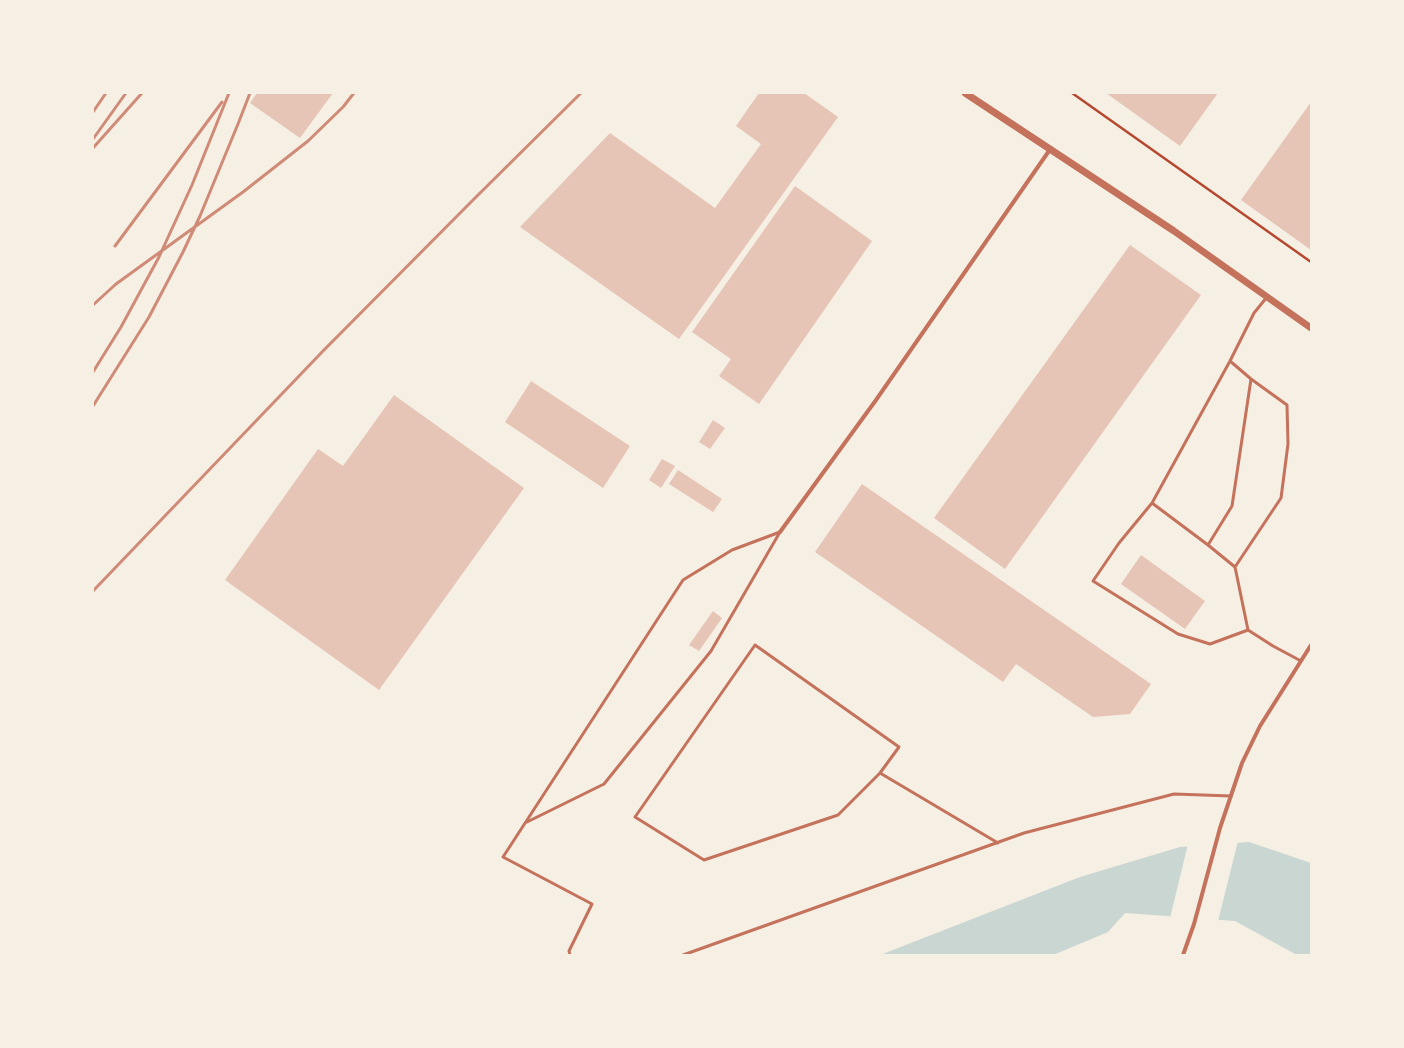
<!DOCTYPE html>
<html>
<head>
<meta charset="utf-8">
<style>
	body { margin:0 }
	#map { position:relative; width:1404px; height:1048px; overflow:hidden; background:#f6efe4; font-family:"Golos Text",sans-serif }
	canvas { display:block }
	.frame { position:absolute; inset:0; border:94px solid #f6efe4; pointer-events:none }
</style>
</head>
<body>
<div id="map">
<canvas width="1404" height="1048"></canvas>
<div class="frame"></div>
</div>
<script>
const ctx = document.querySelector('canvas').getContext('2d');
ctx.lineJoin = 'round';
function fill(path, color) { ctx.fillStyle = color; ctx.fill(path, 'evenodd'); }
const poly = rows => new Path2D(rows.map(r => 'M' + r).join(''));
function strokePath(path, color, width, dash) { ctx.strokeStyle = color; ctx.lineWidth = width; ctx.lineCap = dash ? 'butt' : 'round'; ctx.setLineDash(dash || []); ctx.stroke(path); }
fill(poly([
	[1249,842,1311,863,1311,955,1297,955,1235,921,1125,913,1108,932,1053,955,880,955,1080,877,1180,847]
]), '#c9d6d2');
fill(poly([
	[1238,841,1218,921,1170,918,1188,844]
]), '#f6efe4');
fill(poly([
	[257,93,333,93,300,138,250,103],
	[759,93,804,93,838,117,679,339,520,227,610,133,715,208,761,144,736,126],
	[1106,93,1218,93,1180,146],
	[1311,102,1311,250,1241,200],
	[795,186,872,241,759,404,719,376,731,359,692,332],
	[1130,245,1201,295,1005,569,934,518],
	[531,381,630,446,603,488,505,422],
	[394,395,524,488,379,690,225,580,318,449,343,466],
	[713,420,725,428,710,449,699,442],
	[662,459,675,466,661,488,649,480],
	[678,470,722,499,713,512,669,484],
	[862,484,1151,684,1130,714,1093,717,1016,664,1003,682,815,552],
	[1141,555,1205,601,1185,629,1121,584],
	[713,611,722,618,699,651,689,645]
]), '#e6c5b7');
strokePath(poly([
	[1072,93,1311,262]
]), '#b5482f', 2.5);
strokePath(poly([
	[1267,297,1254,313,1230,361,1152,503,1208,545,1235,567,1248,630,1273,646,1301,661],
	[1152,503,1119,543,1093,581,1178,634,1210,644,1248,630],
	[1208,545,1232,506,1251,379,1230,361],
	[1235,567,1281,498,1288,444,1287,405,1251,379],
	[755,645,899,747,880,773,838,815,704,860,635,817,755,645],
	[880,773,998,843],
	[527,822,604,784,711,651,780,532],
	[570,955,569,951,592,904,503,857,683,580,732,550,780,532],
	[683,955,1024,833,1174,794,1231,796]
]), '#c5725c', 3);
strokePath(poly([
	[780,532,876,400,1051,148],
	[1183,955,1194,924,1220,828,1242,763,1260,726,1311,645]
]), '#c5725c', 4);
strokePath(poly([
	[965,93,1174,231,1311,328]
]), '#c5725c', 7);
strokePath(poly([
	[93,112,106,93],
	[93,139,126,93],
	[93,148,142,93],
	[115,246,222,102],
	[93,305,116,284,243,192,308,141,343,107,354,93],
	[93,372,121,327,159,257,192,185,229,93],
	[93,406,149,317,183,252,200,216,238,124,250,93],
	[93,591,323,351,474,199,581,93]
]), '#cf8b77', 3);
</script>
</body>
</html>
